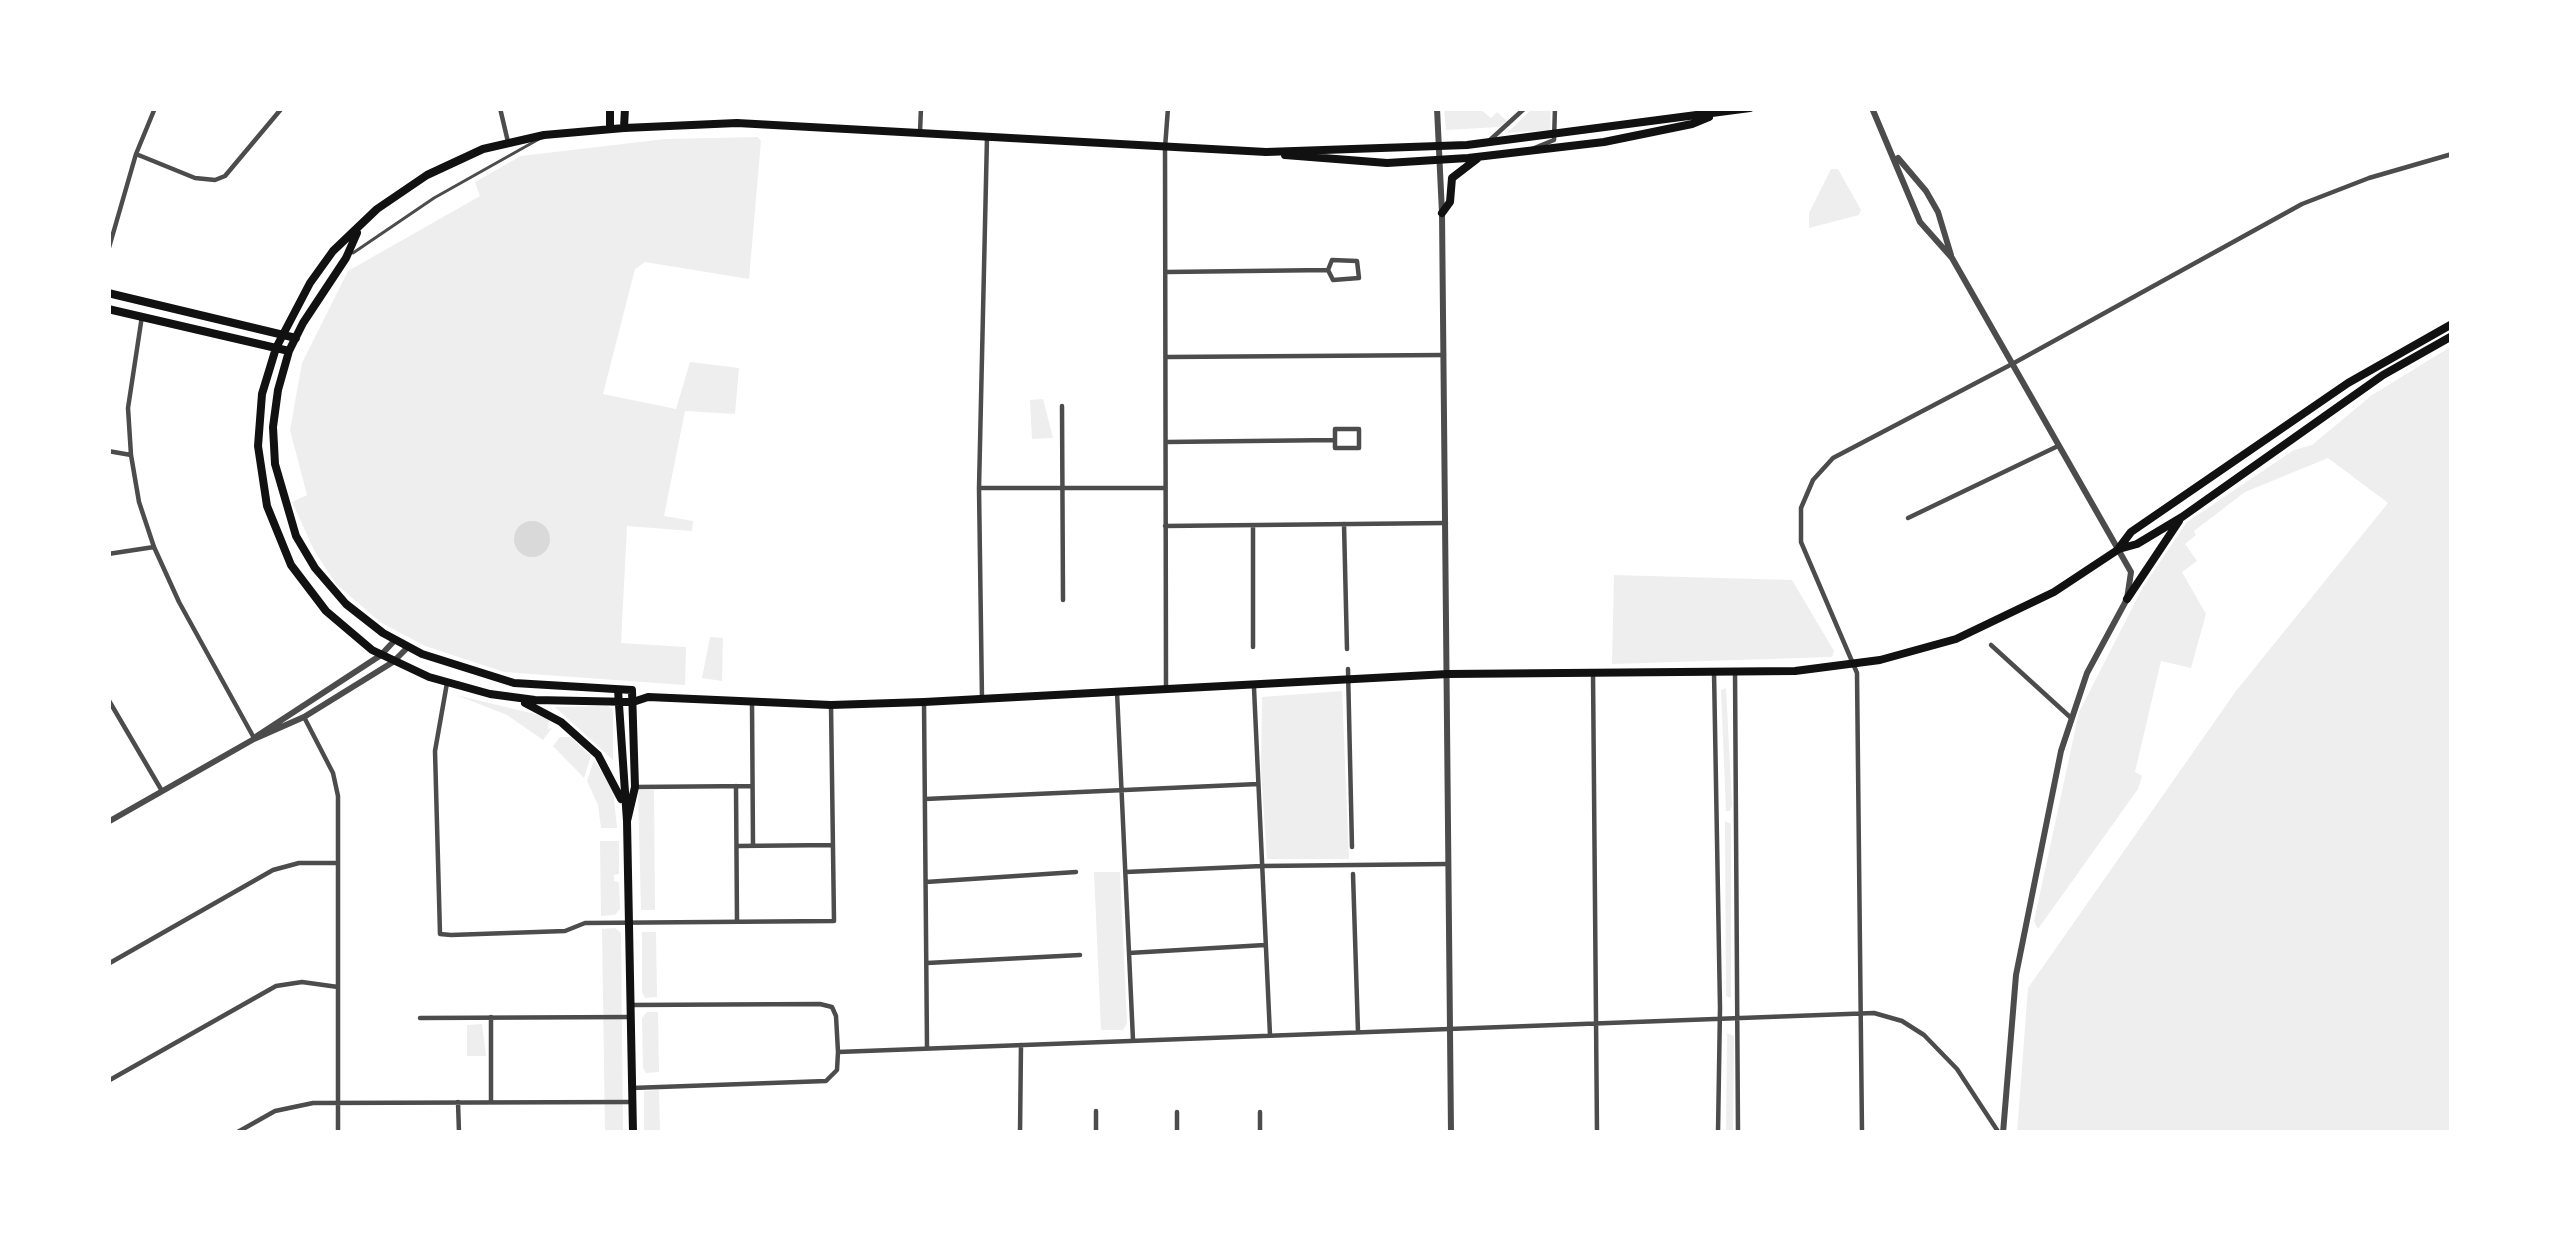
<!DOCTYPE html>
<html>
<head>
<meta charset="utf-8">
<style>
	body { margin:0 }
	#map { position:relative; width:2560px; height:1241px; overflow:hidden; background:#fff; font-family:"Work Sans",sans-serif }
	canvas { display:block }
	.frame { position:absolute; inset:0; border:111px solid #fff; pointer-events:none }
</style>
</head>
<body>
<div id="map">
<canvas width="2560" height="1241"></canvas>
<div class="frame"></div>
</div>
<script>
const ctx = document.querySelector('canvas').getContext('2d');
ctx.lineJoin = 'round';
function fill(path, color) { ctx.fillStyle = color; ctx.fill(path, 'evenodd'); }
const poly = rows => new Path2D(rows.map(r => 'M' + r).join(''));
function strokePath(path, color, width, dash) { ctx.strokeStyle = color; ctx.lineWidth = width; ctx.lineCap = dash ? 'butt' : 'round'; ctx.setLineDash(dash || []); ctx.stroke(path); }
fill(poly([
	[1444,108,1479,108,1491,118,1497,112,1507,121,1499,127,1446,130],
	[1533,108,1551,108,1550,130,1507,133],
	[758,137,761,141,749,279,645,262,635,269,603,394,676,409,690,362,739,368,735,414,685,411,664,516,693,521,692,531,627,526,621,643,686,647,685,685,504,672,425,646,380,622,336,584,314,550,292,502,307,495,290,430,302,363,348,271,480,196,475,182,521,156,665,139],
	[1831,169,1838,169,1861,210,1859,215,1809,228,1809,213],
	[2452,346,2452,1133,2017,1133,2028,988,2236,691,2388,503,2328,458,2245,492,2194,531,2196,535,2185,544,2197,561,2182,572,2206,614,2191,668,2161,661,2135,772,2142,776,2138,789,2038,929,2034,921,2079,712,2143,587,2187,522,2294,450,2312,445,2372,395],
	[1043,399,1053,438,1032,439,1030,400],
	[1614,575,1792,580,1834,651,1832,657,1612,664],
	[710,637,723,638,722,681,702,678],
	[1726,688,1732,805,1730,811,1726,811,1721,690],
	[1342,691,1349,859,1267,859,1261,772,1262,697],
	[456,695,543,716,549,720,548,729,552,728,543,740,507,715],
	[608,706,613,710,613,760,555,707],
	[560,737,570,737,591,756,584,778,553,746],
	[594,760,613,789,617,828,601,828,598,805,587,781],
	[638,790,654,790,655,910,641,910],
	[1725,821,1731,824,1731,998,1726,996],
	[600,841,619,841,619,874,614,875,614,881,619,882,620,909,615,915,601,916],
	[1094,872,1120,872,1127,1023,1123,1030,1101,1030],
	[615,928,621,933,623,1133,605,1133,602,929],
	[642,932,656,932,657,997,645,998,642,992],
	[647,1012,658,1012,659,1072,646,1073,643,1068,642,1018],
	[482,1024,486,1056,467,1056,467,1025],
	[1727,1033,1734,1036,1733,1133,1726,1133],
	[659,1090,660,1133,644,1133,644,1091]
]), '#eee');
fill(poly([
	'514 539a18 18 0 1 1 36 0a18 18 0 1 1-36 0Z'
]), '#d9d9d9');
strokePath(poly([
	[353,253,434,198,539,139]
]), '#4c4c4c', 3);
strokePath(poly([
	[1262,866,1448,864]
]), '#4c4c4c', 4.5);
strokePath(poly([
	[500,108,508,142],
	[920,132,921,108],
	[1490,140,1525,108],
	[1532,149,1554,140,1555,108],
	[136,154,195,178,215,180,225,176,282,108],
	[108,251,136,154,155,108],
	[1167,272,1328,270,1332,260,1357,261,1359,278,1333,280,1328,270],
	[142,316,128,408,131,455,139,502,154,547,179,602,254,738],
	[1168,357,1444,355],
	[1062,406,1063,600],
	[1167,442,1335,440,1335,448,1359,448,1359,429,1335,429,1335,440],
	[108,451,131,455],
	[979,488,1165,488],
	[1908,518,2058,446],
	[1344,524,1347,649],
	[1165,526,1446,523],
	[1253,527,1253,647],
	[108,554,154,547],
	[1991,645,2070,717],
	[1348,669,1352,847],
	[1714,671,1720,1008,1718,1133],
	[1735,671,1738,1133],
	[1593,672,1597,1133],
	[447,683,435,751,440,934,451,935,565,931,585,923,834,921,831,705],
	[1254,688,1270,1035],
	[1166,689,1165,148,1168,108],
	[1117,692,1133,1040],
	[108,699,162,791],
	[982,699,979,488,987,137],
	[752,702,753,846],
	[924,702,927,1048],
	[304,717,333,773,338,796,338,1133],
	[736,786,737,922],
	[635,787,752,786],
	[925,799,1258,784],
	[737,846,833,845],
	[1126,872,1262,866],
	[1353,874,1358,1032],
	[926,882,1076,872],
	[1129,953,1265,945],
	[927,963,1080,955],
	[108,964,273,870,299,863,338,863],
	[631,1005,820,1004,832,1007,836,1016,838,1052,837,1070,826,1081,632,1088],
	[491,1017,491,1101],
	[420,1018,631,1017],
	[838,1052,1874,1013,1902,1021,1924,1035,1957,1069,1999,1133],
	[108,1081,276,986,302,982,338,987],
	[458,1102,459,1133],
	[1096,1111,1096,1133],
	[1177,1112,1177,1133],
	[1260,1112,1260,1133],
	[236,1133,275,1111,313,1103,632,1102],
	[1020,1133,1021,1045],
	[1862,1133,1857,673,1801,542,1801,508,1813,480,1833,458,2014,363,2302,204,2369,178,2452,154]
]), '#4c4c4c', 4.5);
strokePath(poly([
	[1437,108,1442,213,1451,1133],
	[1872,108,1920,222,1952,258,2131,572,2127,599,2087,673,2061,751,2016,975,2003,1133],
	[1898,158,1926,191,1938,212,1951,255],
	[257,736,381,655,395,640],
	[108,822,254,739,304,717,393,662,408,647]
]), '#4c4c4c', 6);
strokePath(poly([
	[624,128,737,123,1266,152,1467,145,1750,108],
	[1285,155,1387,163,1468,158,1604,142,1692,124,1709,117],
	[1442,213,1450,202,1452,178,1478,158],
	[2119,548,2131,532,2348,383,2452,324],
	[2127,599,2179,521],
	[633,702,648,697,831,705,924,702,1448,674,1795,671,1880,660,1956,639,2054,592,2119,549,2137,544,2182,517,2383,375,2452,336]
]), '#111', 8);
strokePath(poly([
	[625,108,624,128,544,135,483,149,427,175,377,209,333,251,310,283,276,348,262,394,258,446,267,506,291,565,326,611,372,650,429,677,490,694,535,700,633,702],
	[610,129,610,108],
	[357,233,346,258,303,323,289,351,278,390,273,427,275,464,296,536,315,568,346,604,383,633,422,654,514,683,632,690,635,787,627,821],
	[108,293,296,338],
	[108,309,289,351],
	[618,690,627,821,633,1133],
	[525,703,561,722,598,755,621,799]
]), '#111', 8);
</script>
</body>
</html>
